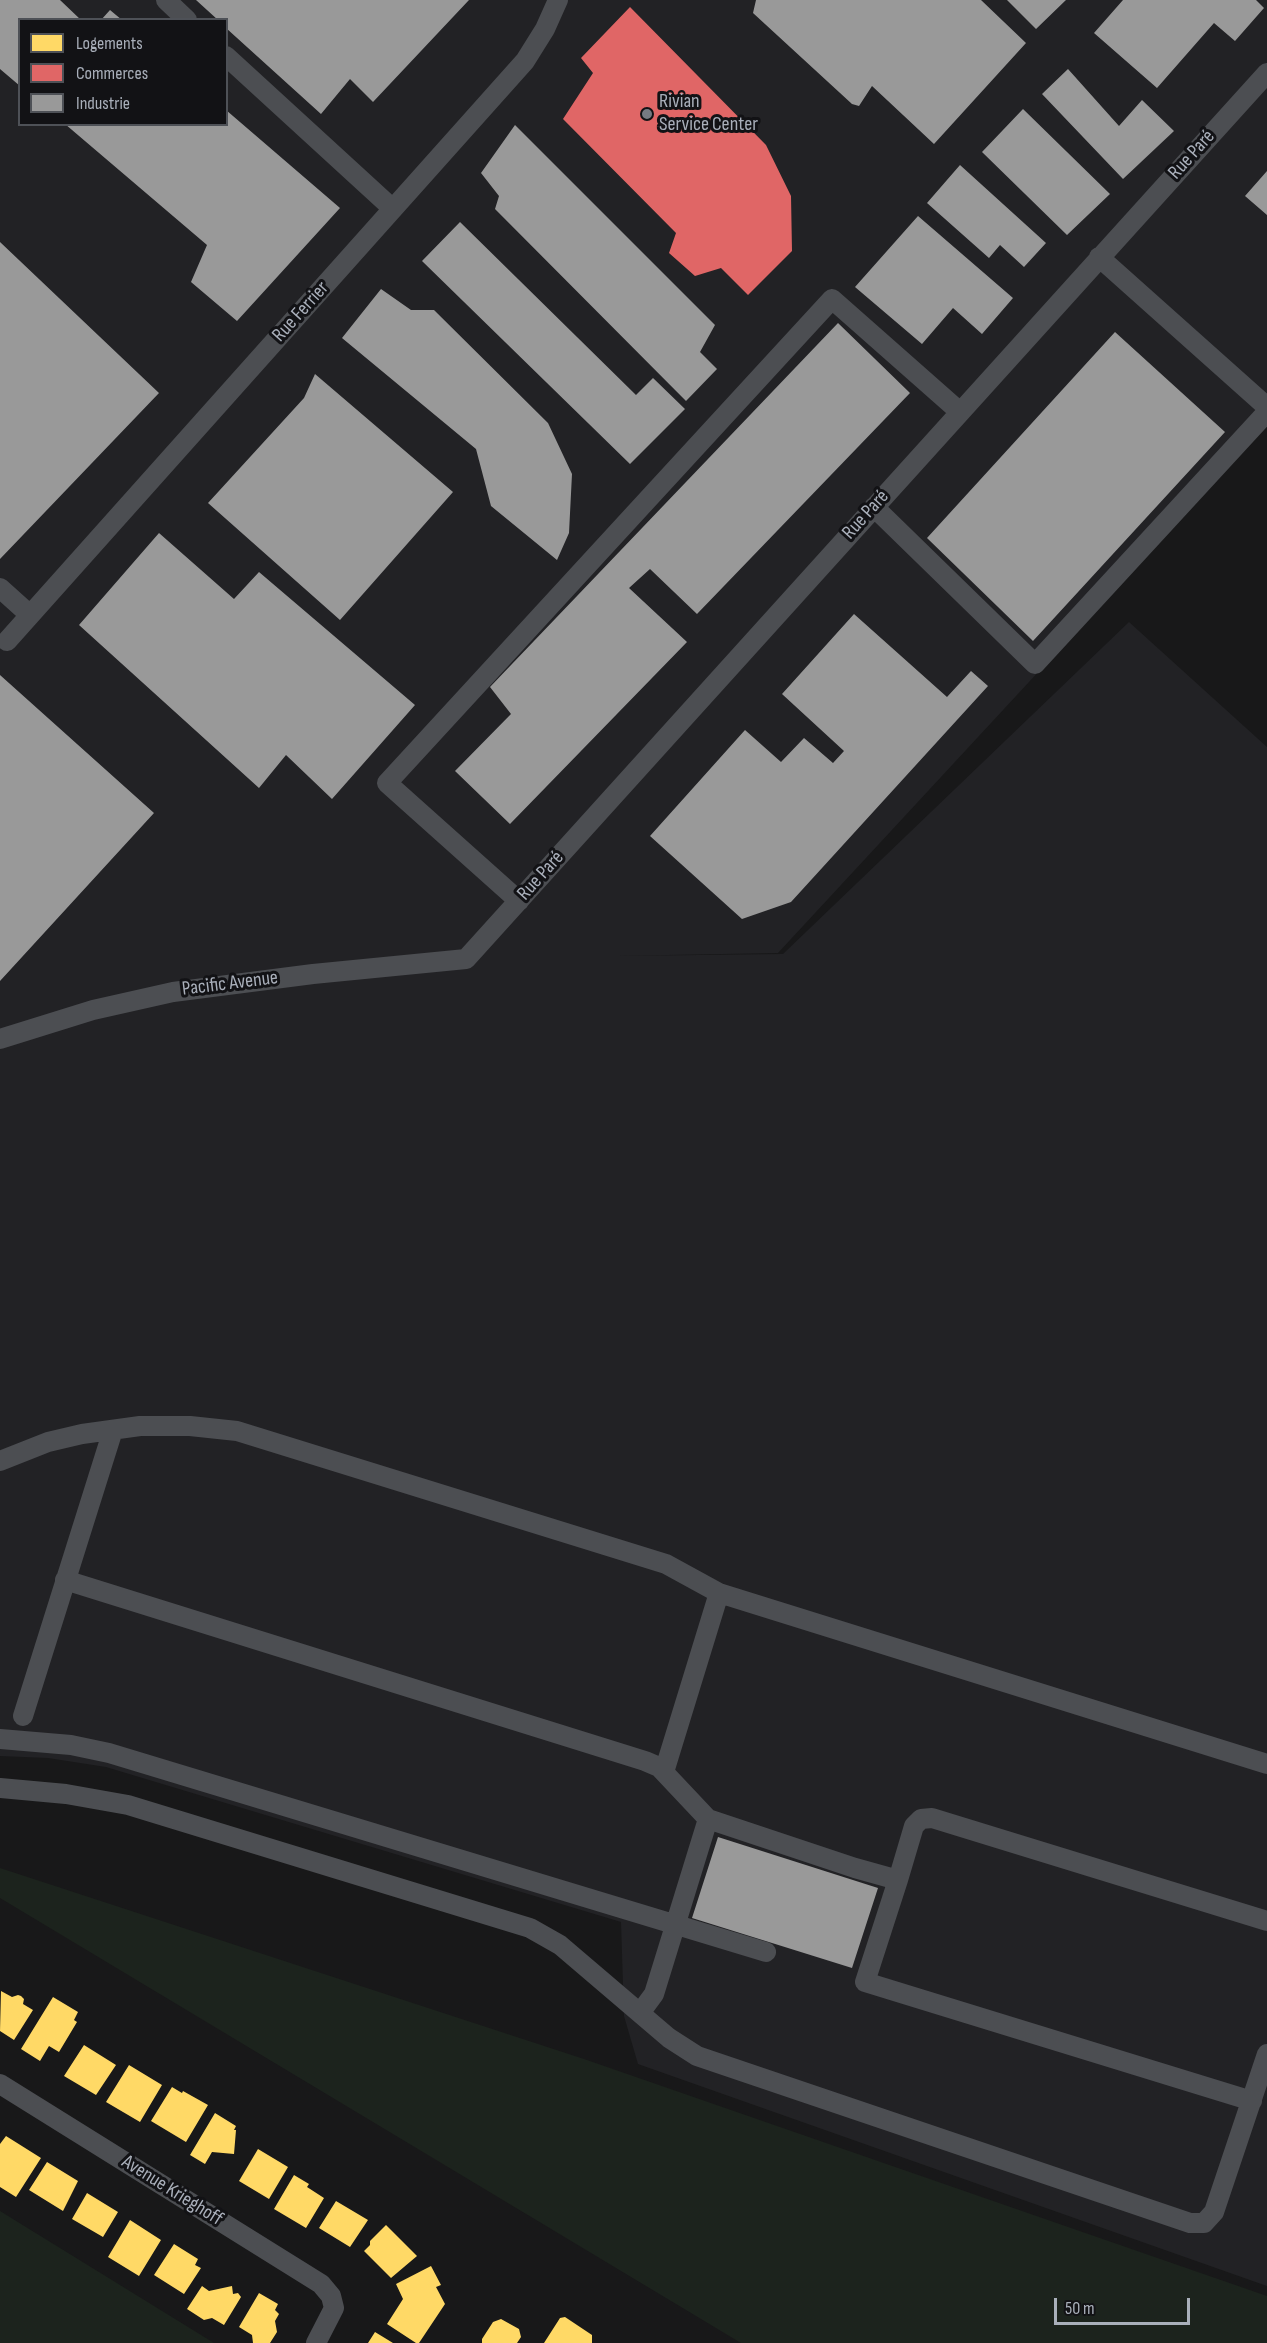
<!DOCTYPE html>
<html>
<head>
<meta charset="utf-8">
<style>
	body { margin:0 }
	#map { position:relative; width:1267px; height:2343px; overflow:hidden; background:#181819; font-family:"Sofia Sans Condensed",sans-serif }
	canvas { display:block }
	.legend { position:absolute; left:18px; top:18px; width:210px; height:108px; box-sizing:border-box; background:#121215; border:2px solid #4e5157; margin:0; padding:8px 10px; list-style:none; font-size:18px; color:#a9afba }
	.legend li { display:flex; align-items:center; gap:12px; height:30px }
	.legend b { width:30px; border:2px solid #4e5157 }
	.scale { position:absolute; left:1054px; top:2298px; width:136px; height:27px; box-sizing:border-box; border:3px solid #a9afba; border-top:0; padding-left:8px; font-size:18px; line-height:21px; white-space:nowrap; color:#a9afba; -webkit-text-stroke:4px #121215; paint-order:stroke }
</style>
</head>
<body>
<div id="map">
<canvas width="1267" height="2343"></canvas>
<ul class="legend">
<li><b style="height:16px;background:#ffd966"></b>Logements</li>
<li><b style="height:16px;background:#e06666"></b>Commerces</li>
<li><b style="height:16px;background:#999"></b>Industrie</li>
</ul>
<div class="scale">50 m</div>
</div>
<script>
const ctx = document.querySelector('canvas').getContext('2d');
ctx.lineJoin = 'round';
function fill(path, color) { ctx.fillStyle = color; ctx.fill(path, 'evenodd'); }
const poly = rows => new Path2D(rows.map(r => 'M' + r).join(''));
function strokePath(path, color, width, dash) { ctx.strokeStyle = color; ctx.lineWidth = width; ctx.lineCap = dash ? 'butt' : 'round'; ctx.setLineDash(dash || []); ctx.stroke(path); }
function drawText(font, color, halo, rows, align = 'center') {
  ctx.font = font + ' "Sofia Sans Condensed",sans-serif'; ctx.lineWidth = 6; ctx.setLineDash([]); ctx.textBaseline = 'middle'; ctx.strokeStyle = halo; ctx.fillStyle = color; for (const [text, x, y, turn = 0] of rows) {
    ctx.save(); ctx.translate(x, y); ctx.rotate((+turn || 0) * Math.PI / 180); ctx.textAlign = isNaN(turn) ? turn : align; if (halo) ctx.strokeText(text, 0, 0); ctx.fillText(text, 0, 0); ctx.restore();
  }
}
fill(poly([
	[0,0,1267,0,1267,425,778,953,614,956,783,954,1129,622,1267,747,1267,2286,638,2064,624,2016,621,1922,106,1767,48,1758,0,1756],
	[20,20,226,20,226,124,20,124]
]), '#222225');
fill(poly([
	[0,1868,584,2059,1267,2296,1267,2343,741,2343,0,1898],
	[0,2211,214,2343,0,2343]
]), '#1c231d');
fill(poly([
	[1,1991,12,1997,18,1995,21,1996,24,1999,23,2004,33,2010,14,2040,0,2031],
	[53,1997,78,2012,74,2020,77,2022,59,2052,49,2046,40,2061,21,2049],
	[84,2045,116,2065,96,2095,64,2076],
	[129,2065,162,2085,140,2122,106,2102],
	[172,2087,182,2093,183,2091,208,2105,186,2142,151,2121],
	[215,2113,236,2126,234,2130,236,2130,234,2154,212,2152,205,2164,190,2155],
	[6,2136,41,2158,16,2197,0,2187,0,2144],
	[258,2149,288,2167,269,2199,239,2181],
	[47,2162,78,2181,63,2211,29,2190],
	[294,2175,309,2184,307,2187,324,2198,306,2228,274,2209],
	[87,2193,118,2212,103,2237,72,2219],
	[336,2201,368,2220,350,2247,319,2228],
	[130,2220,161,2240,139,2276,108,2257],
	[386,2225,417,2256,391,2278,364,2251,370,2245,370,2241],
	[174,2244,198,2259,195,2265,201,2268,184,2294,154,2275],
	[431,2266,441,2285,436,2287,445,2304,419,2343,416,2343,387,2324,403,2299,396,2284],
	[202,2286,209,2291,232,2286,233,2294,238,2293,241,2297,224,2325,212,2318,204,2320,187,2309],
	[259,2293,278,2304,275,2310,279,2314,275,2321,277,2332,270,2343,253,2343,252,2335,239,2327],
	[565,2317,592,2335,592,2343,544,2343,560,2318],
	[501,2319,519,2329,521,2337,517,2343,482,2343,482,2339,493,2322],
	[375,2332,393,2343,368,2343]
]), '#ffd966');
fill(poly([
	[630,7,766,145,791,196,792,251,748,295,721,268,695,276,669,253,676,233,563,119,593,73,581,58]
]), '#e06666');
fill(poly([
	[0,0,60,0,81,20,20,20,20,86,0,69],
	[196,0,469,0,373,102,350,79,321,114,226,28,226,20,218,20],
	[756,0,981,0,1026,43,934,144,872,86,859,106,852,104,753,13],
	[1007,0,1066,0,1036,29],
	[1123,0,1256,0,1264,8,1235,41,1214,23,1157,88,1094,33],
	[110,10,122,20,101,20],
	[1068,69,1119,126,1142,100,1174,131,1123,179,1042,94],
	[1023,109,1110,194,1067,235,982,152],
	[226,110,340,208,237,321,191,282,207,245,65,124,226,124],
	[515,125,715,325,700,352,717,369,686,401,495,209,499,196,481,173],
	[960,165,1046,243,1024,267,1000,245,989,258,927,203],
	[1267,171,1267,215,1245,196],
	[918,216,1013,298,982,334,953,308,922,344,855,287],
	[460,222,636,395,653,378,685,409,630,464,422,261],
	[0,242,159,393,0,559],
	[381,289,411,310,434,310,548,423,572,474,569,533,557,560,491,506,476,449,342,338],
	[838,323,910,393,697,614,650,569,629,588,687,642,510,824,455,771,511,714,490,687],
	[1115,332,1225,432,1033,641,927,538],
	[315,374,453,492,340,620,208,503,304,398],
	[159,533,234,599,259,572,415,705,332,799,286,755,259,788,79,625],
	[854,614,947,697,971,671,988,686,791,902,742,919,650,836,745,730,781,762,804,738,833,763,844,751,782,694],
	[0,675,154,813,0,981],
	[718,1837,878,1888,852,1968,692,1918]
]), '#999');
strokePath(poly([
	[166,0,187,20],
	[226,56,393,209],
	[1099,257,1267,407],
	[874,507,1035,664,1267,412],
	[0,588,30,615],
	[7,641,525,61,545,29,558,0],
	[519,901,387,783,832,299,960,412],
	[0,1039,93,1010,173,992,313,974,466,959,1267,73],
	[0,1461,48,1442,82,1434,140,1426,190,1426,237,1431,666,1564,719,1593,1267,1764],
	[65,1580,645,1761,659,1767,708,1819,855,1868,898,1880,914,1826,921,1819,932,1818,1267,1921],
	[23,1716,113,1430],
	[0,1739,71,1745,109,1753,766,1952],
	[664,1772,719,1593],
	[0,1788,66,1794,128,1805,530,1928,560,1945,669,2038,697,2056,1190,2223,1204,2223,1214,2212,1267,2054],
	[898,1880,865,1982,1252,2101],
	[640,2013,654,1994,708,1819],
	[0,2084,321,2284,331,2296,334,2308,316,2343]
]), '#4c4e52', 20);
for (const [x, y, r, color] of [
	[647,114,6,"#767a82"]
]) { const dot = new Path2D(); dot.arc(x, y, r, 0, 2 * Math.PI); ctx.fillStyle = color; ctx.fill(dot); strokePath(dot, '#121215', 2); }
drawText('20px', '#a9afba', '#121215', [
	["Rivian",659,102],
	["Service Center",659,125]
], 'left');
drawText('20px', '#a9afba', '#121215', [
	["Rue Paré",1192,155,-48],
	["Rue Ferrier",301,312,-48],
	["Rue Paré",866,515,-48],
	["Rue Paré",541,876,-48],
	["Pacific Avenue",230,984,-7],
	["Avenue Krieghoff",172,2191,32]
]);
</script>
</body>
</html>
